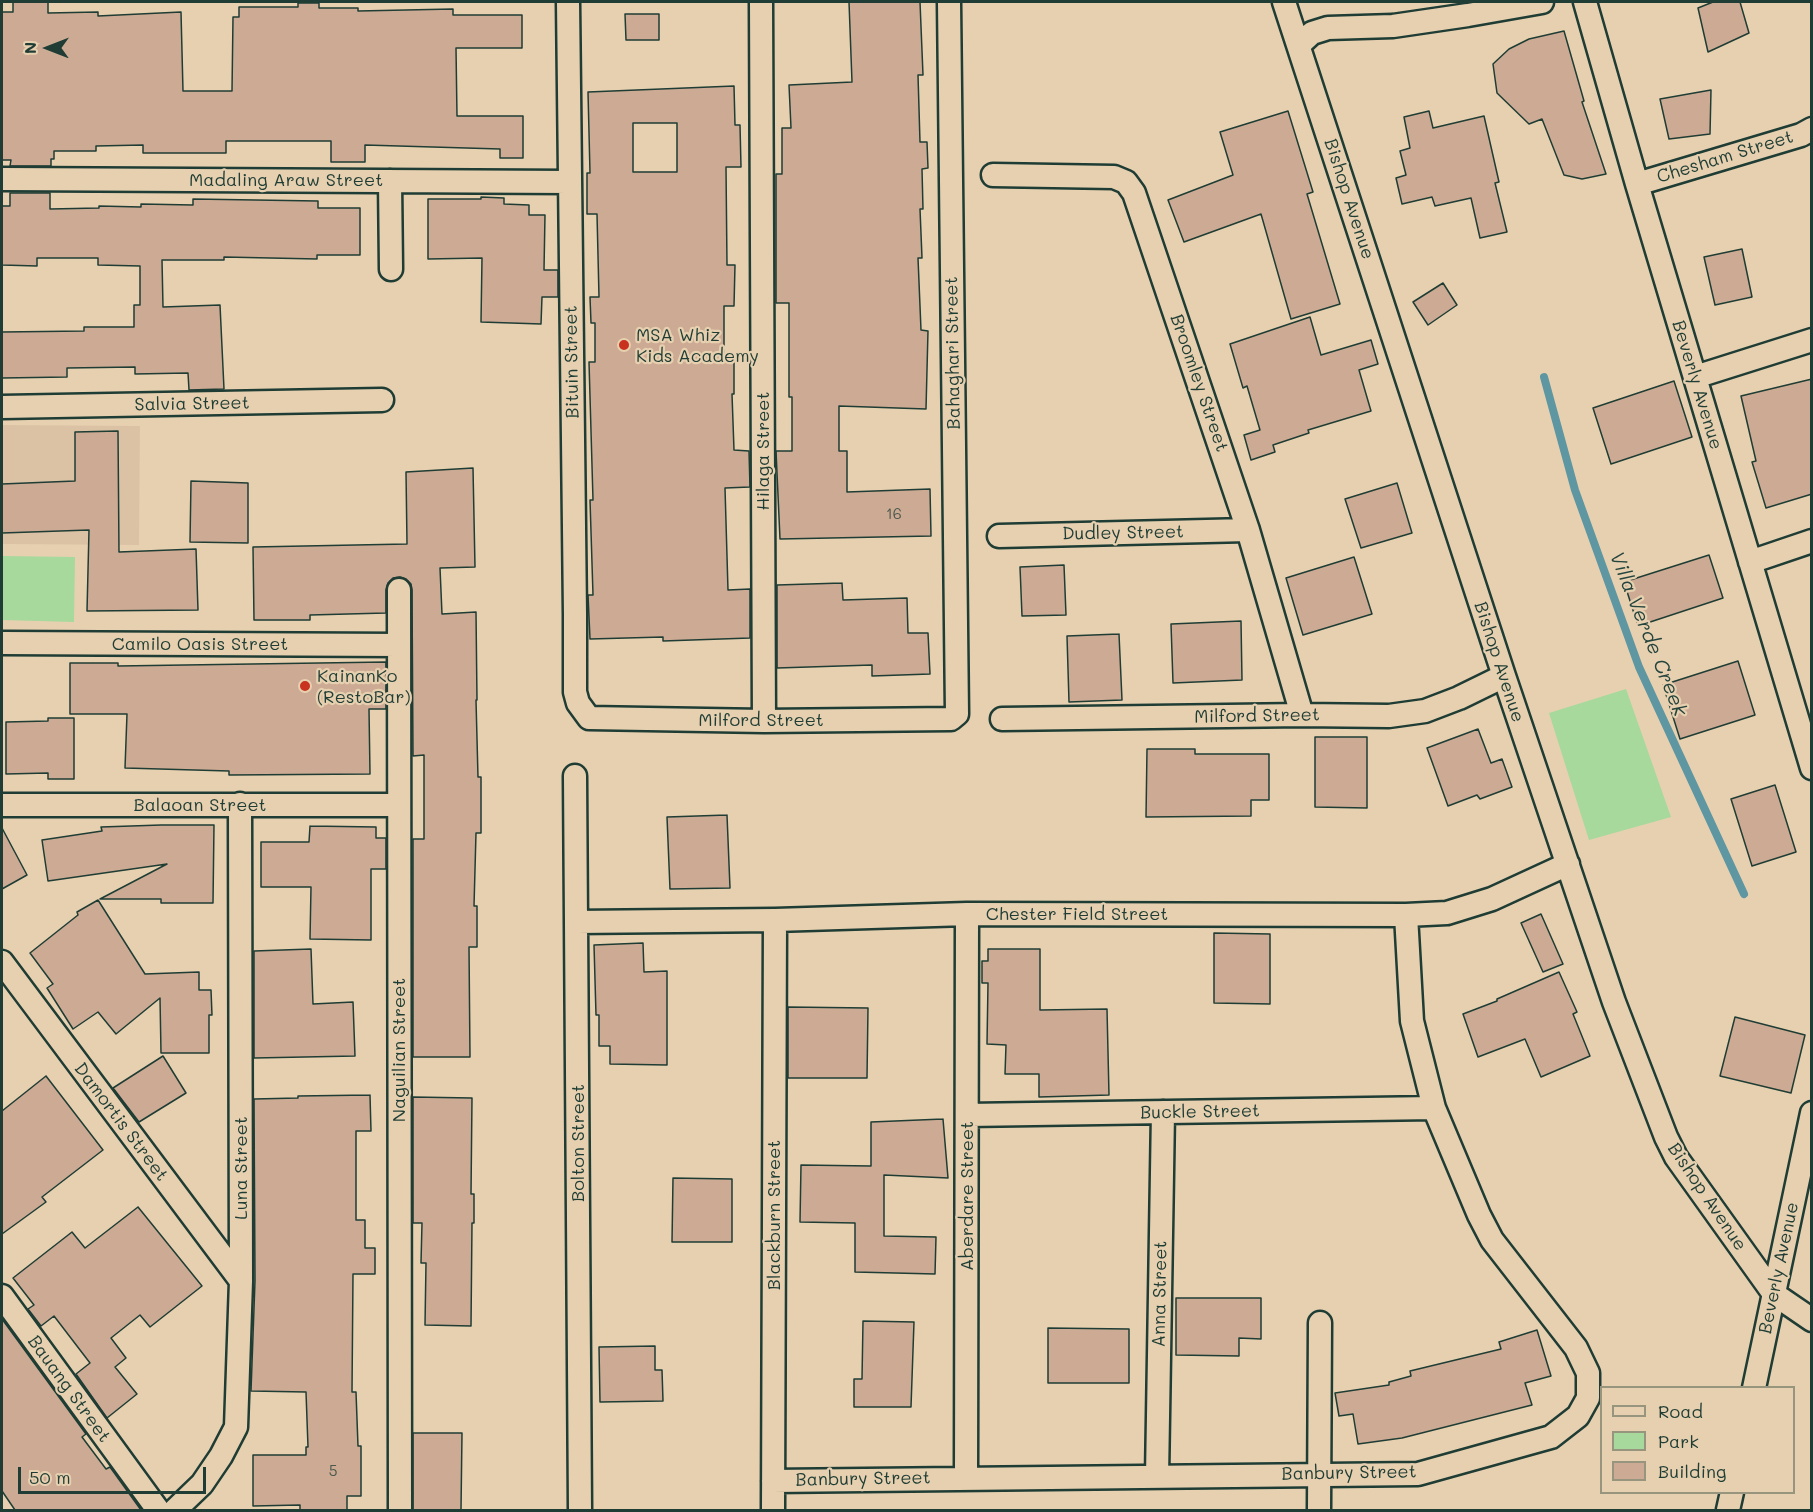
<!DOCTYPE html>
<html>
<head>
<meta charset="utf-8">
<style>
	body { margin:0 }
	#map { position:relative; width:1813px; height:1512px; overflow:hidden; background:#e7d0b0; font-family:Mali,sans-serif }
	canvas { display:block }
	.frame { position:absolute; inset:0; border:3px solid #1f3d34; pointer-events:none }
	.legend { position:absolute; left:1600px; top:1386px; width:195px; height:108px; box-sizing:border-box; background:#e7d0b0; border:2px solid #97957e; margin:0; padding:8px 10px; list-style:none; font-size:18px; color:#1f3d34 }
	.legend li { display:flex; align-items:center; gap:12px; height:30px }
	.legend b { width:30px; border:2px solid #97957e }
	.north { position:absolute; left:18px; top:18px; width:60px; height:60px; -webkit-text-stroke:4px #e7d0b0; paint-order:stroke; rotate:270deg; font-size:16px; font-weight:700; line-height:24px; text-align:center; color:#1f3d34 }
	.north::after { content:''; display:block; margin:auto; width:21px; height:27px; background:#1f3d34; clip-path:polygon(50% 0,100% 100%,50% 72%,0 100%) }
	.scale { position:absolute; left:18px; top:1467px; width:188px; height:27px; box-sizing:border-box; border:3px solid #1f3d34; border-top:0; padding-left:8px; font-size:18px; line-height:21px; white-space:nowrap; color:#1f3d34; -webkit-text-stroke:4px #e7d0b0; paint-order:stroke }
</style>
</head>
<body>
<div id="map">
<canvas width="1813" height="1512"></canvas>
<div class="frame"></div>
<ul class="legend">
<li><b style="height:8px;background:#e7d0b0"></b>Road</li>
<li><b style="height:16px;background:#a6d99b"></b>Park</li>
<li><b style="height:16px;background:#ccaa93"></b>Building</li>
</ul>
<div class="north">N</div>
<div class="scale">50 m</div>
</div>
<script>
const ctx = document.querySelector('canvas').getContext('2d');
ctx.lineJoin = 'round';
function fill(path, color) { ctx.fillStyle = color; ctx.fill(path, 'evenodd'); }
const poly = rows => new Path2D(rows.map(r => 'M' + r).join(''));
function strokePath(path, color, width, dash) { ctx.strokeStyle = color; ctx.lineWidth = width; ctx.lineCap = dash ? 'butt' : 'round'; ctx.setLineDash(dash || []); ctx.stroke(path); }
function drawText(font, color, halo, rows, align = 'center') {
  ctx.font = font + ' Mali,sans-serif'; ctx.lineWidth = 4.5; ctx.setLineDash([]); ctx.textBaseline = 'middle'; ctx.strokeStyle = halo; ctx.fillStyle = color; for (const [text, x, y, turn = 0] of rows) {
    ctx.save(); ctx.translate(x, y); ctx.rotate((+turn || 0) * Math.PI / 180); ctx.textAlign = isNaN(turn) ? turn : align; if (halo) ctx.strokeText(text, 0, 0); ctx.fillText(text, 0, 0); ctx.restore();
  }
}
fill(poly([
	[2,425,140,426,139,545,2,544]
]), '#dbc2a5');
fill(poly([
	[2,556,75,557,74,622,2,620],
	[1626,689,1671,817,1589,840,1549,713]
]), '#a6d99b');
strokePath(poly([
	[1544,377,1575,490,1639,667,1744,894]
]), '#5e96a1', 8);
const building = poly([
	[13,2,48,2,48,13,98,12,98,16,181,12,183,91,232,91,233,17,239,17,239,7,298,7,298,3,319,3,319,8,358,8,358,11,453,9,453,15,522,15,522,48,456,48,457,116,523,116,523,158,500,158,500,149,365,145,365,162,331,162,331,141,226,141,226,153,143,153,143,145,96,146,96,151,54,151,54,159,51,159,51,166,10,166,11,160,2,160,2,12,13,12,13,2],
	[849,2,920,2,923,75,918,75,920,142,927,142,928,168,922,169,923,209,920,209,922,258,918,258,921,330,928,331,926,409,839,406,839,451,847,451,847,492,930,489,931,536,780,539,776,451,792,451,792,397,789,397,789,303,776,303,776,174,782,174,782,128,791,128,789,85,852,82,849,2],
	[1713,2,1740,2,1749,33,1708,52,1698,8,1713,2],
	[625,14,659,14,659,40,626,40,625,14],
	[1564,31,1584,101,1582,102,1606,174,1582,179,1564,175,1542,119,1529,124,1497,93,1493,64,1509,49,1529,39,1564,31],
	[734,86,735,125,740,125,741,167,726,167,727,265,735,265,734,306,724,306,724,354,734,354,734,394,732,394,734,450,749,451,750,487,725,488,728,590,750,589,750,638,663,641,663,637,590,639,588,595,593,595,590,500,593,500,589,362,595,362,595,323,591,323,590,297,599,297,597,214,587,214,587,173,590,173,588,92,734,86],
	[633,123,677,123,677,172,633,172,633,123],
	[1711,90,1710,134,1669,139,1660,99,1711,90],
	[1288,111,1313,192,1307,194,1340,304,1291,319,1261,214,1184,242,1168,200,1233,175,1220,132,1288,111],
	[1429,111,1433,128,1484,116,1499,182,1495,183,1507,232,1480,238,1471,198,1435,206,1432,197,1402,204,1396,178,1406,175,1400,151,1410,148,1404,117,1429,111],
	[10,193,50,193,50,209,99,208,99,206,141,207,141,204,193,205,193,199,318,201,318,208,360,208,360,255,317,255,317,259,224,257,224,260,162,260,163,307,220,305,224,389,189,390,188,373,135,374,135,367,67,368,67,377,2,378,2,332,84,331,84,327,134,327,134,305,140,305,140,266,98,265,98,258,37,258,37,266,2,265,2,206,10,206,10,193],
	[481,197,504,198,504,204,529,205,529,215,545,215,544,270,558,270,558,297,542,297,541,324,481,322,482,258,428,259,428,199,481,199,481,197],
	[1742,249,1752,297,1715,305,1704,257,1742,249],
	[1443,283,1457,305,1428,325,1413,302,1443,283],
	[1310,317,1321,355,1371,340,1378,364,1359,370,1371,411,1308,430,1309,433,1273,445,1275,452,1251,460,1244,435,1260,430,1247,386,1243,388,1230,344,1310,317],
	[1812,379,1812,494,1766,508,1752,462,1756,461,1741,396,1812,379],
	[1674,381,1692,437,1611,464,1593,408,1674,381],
	[118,431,119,552,196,549,198,610,87,611,89,530,2,533,2,484,75,481,75,432,118,431],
	[473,468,475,567,440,568,442,614,476,612,477,700,476,700,478,777,481,777,481,833,476,833,474,906,477,906,477,947,469,947,470,1057,413,1057,413,839,424,839,424,755,413,756,412,590,411,584,406,579,400,577,393,578,388,583,386,590,386,613,310,615,310,620,254,620,253,547,407,544,406,472,473,468],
	[191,481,248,483,248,543,190,542,191,481],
	[1397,483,1412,533,1361,548,1345,499,1397,483],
	[1709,555,1723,598,1638,626,1624,582,1709,555],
	[1354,557,1372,614,1303,635,1286,578,1354,557],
	[1064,565,1066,615,1022,616,1020,567,1064,565],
	[842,583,843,600,907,598,908,633,928,633,930,674,872,676,872,665,777,668,777,585,842,583],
	[1241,621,1242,680,1173,683,1171,624,1241,621],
	[1119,634,1122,700,1069,702,1067,636,1119,634],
	[1738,661,1755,715,1680,739,1663,685,1738,661],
	[386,662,386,709,369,709,370,774,229,775,229,771,125,768,127,714,70,714,70,663,118,663,118,666,386,662],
	[48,718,74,718,74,779,48,779,48,773,6,774,6,722,48,721,48,718],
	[1478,729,1491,763,1502,759,1512,787,1480,799,1477,795,1448,806,1427,748,1478,729],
	[1315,737,1367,737,1367,808,1315,807,1315,737],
	[1147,749,1195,749,1195,754,1269,754,1269,800,1251,800,1251,816,1146,817,1147,749],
	[1775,785,1796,852,1752,866,1731,799,1775,785],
	[727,815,730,888,670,889,667,817,727,815],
	[161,825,214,825,213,903,161,903,161,899,100,899,167,864,48,881,42,840,102,831,101,827,161,825],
	[310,826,376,827,376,838,386,838,386,869,371,869,371,940,310,939,311,887,261,887,261,842,309,842,310,826],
	[2,828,27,875,2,889,2,828],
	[98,900,145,974,199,972,199,990,211,990,212,1015,209,1015,209,1053,161,1053,160,998,116,1034,98,1012,73,1029,47,988,53,984,30,953,78,915,77,912,98,900],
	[1541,914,1563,964,1543,972,1521,923,1541,914],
	[1214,933,1270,934,1270,1004,1214,1003,1214,933],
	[643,943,644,972,667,971,667,1065,610,1064,610,1046,599,1046,599,1015,596,1015,594,945,643,943],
	[311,949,313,1004,353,1002,355,1056,254,1058,254,951,311,949],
	[988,949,1040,949,1040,1010,1107,1009,1109,1095,1039,1097,1039,1074,1005,1074,1006,1045,987,1044,988,983,982,983,982,961,988,961,988,949],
	[1559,972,1577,1012,1573,1014,1590,1056,1541,1077,1525,1039,1478,1057,1463,1014,1497,1001,1497,999,1559,972],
	[788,1007,868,1008,867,1078,788,1078,788,1007],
	[1735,1017,1805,1035,1791,1093,1720,1076,1735,1017],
	[163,1056,186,1093,139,1122,113,1088,163,1056],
	[46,1076,103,1150,42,1197,46,1202,2,1234,2,1111,46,1076],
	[370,1095,371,1131,356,1131,356,1220,365,1220,365,1248,375,1248,375,1274,353,1274,352,1392,356,1392,358,1446,361,1446,361,1496,347,1496,347,1510,300,1510,300,1505,253,1506,253,1455,306,1455,306,1447,308,1447,306,1392,251,1391,255,1281,254,1099,298,1098,298,1096,370,1095],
	[413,1097,472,1098,471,1194,474,1194,474,1223,472,1223,471,1326,425,1325,426,1263,421,1263,422,1223,413,1223,413,1097],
	[943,1119,948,1178,884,1175,884,1236,936,1237,935,1274,855,1272,855,1223,800,1222,801,1165,871,1166,871,1122,943,1119],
	[673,1178,732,1179,732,1242,672,1242,673,1178],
	[138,1207,202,1286,150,1327,140,1315,111,1338,126,1358,115,1367,137,1394,107,1418,76,1374,90,1363,54,1316,41,1326,28,1309,34,1305,13,1278,72,1232,85,1248,138,1207],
	[1176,1298,1261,1298,1261,1339,1239,1338,1239,1356,1176,1355,1176,1298],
	[2,1319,86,1434,82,1437,106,1469,110,1467,141,1510,15,1510,2,1491,2,1319],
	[863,1321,914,1322,911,1407,854,1407,854,1379,862,1379,863,1321],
	[1048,1328,1129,1329,1129,1383,1048,1383,1048,1328],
	[1537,1330,1551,1376,1525,1383,1532,1405,1402,1438,1358,1444,1353,1414,1339,1416,1335,1393,1389,1385,1389,1382,1411,1376,1410,1371,1501,1349,1499,1342,1537,1330],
	[655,1346,655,1370,662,1370,663,1401,600,1402,599,1347,655,1346],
	[413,1433,462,1433,461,1510,413,1510,413,1433]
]);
fill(building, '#ccaa93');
strokePath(building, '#1f3d34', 1.5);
const minor = poly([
	[568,2,575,614,575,692,578,703,589,718,764,721,951,719,957,714,949,2],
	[761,2,764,721],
	[1284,2,1504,676,1614,1002,1666,1137,1676,1157,1774,1294,1812,1320],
	[1585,2,1637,184,1812,768],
	[1299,45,1312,33,1328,28,1393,26,1468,15,1542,2],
	[993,175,1114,177,1126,182,1134,193,1248,530,1302,715],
	[2,179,570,182],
	[390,181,391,269],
	[1637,184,1801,135,1812,129],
	[1695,377,1812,340],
	[2,407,382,400],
	[999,536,1248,530],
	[1750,562,1812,541],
	[399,590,400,1510],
	[2,643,399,645],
	[1002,719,1302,715,1389,716,1425,711,1459,698,1504,676],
	[575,776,580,1510],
	[2,805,398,805],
	[576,922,775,920,967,914,1406,915,1447,913,1492,899,1568,864],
	[2,962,241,1281],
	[967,1115,1434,1108],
	[2,1296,158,1510],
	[1754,1388,1812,1113],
	[1157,1477,1163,1112],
	[966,1478,967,914],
	[773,1481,1418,1474,1551,1437,1578,1416,1588,1398,1588,1373,1576,1348,1492,1240,1479,1215,1434,1108,1412,1021,1406,915],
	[175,1510,202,1484,221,1456,236,1427,241,1281,240,804],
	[773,1510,775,920],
	[1319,1510,1320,1323],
	[1728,1510,1732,1492]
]);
strokePath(minor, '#1f3d34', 27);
strokePath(minor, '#e7d0b0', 22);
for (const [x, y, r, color] of [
	[624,345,6,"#c8321e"],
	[305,686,6,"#c8321e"]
]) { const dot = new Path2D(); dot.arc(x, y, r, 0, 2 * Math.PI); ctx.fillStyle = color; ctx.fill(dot); strokePath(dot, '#e7d0b0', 2); }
drawText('15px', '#4a584c', null, [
	["16",894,514],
	["5",333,1471]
]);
drawText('18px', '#1f3d34', '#e7d0b0', [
	["Chesham Street",1725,157,-17],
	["Madaling Araw Street",286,180],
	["Bishop Avenue",1349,199,72],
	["Bahaghari Street",953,353,-91],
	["Bituin Street",572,362,-91],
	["Broomley Street",1199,383,71],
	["Beverly Avenue",1697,385,73],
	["Salvia Street",192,404,-1],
	["Hilaga Street",763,451,-90],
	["Dudley Street",1123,533,-1],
	["Camilo Oasis Street",200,644],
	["Bishop Avenue",1499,662,72],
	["Milford Street",1257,716,-1],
	["Milford Street",761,720],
	["Balaoan Street",200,805],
	["Chester Field Street",1077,914],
	["Naguilian Street",399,1050,-90],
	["Buckle Street",1200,1112,-1],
	["Damortis Street",121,1122,53],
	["Bolton Street",578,1143,-90],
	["Luna Street",241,1168,-90],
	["Aberdare Street",967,1196,-90],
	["Bishop Avenue",1707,1197,56],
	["Blackburn Street",774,1215,-90],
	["Beverly Avenue",1779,1268,-78],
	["Anna Street",1160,1294,-89],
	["Bauang Street",69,1389,54],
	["Banbury Street",1349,1473,-1],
	["Banbury Street",863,1479,-1]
]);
drawText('18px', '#1f3d34', '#e7d0b0', [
	["MSA Whiz",636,335],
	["Kids Academy",636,356],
	["KainanKo",317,676],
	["(RestoBar)",317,697]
], 'left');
drawText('italic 20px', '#24443d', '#e7d0b0', [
	["Villa Verde Creek",1648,634,68]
]);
</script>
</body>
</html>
